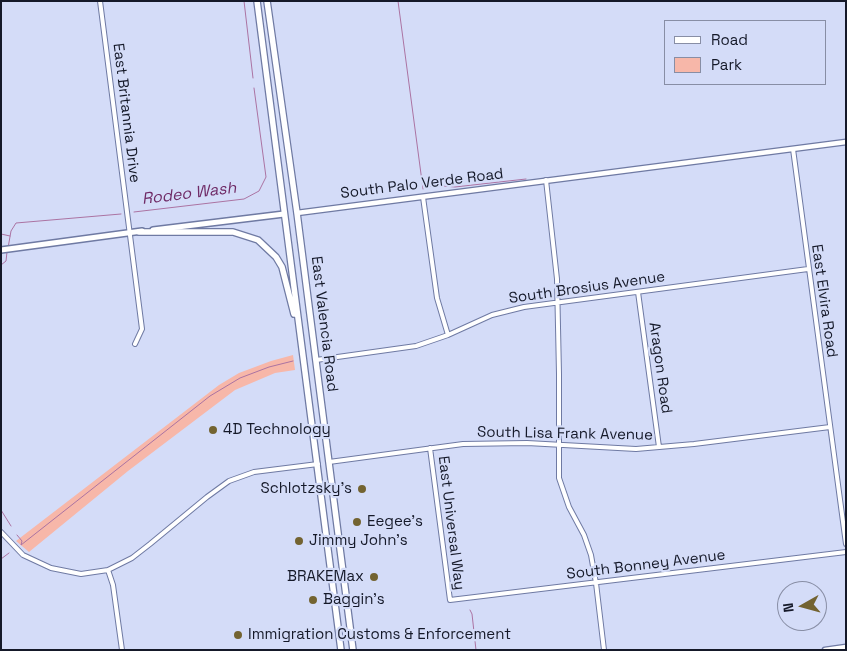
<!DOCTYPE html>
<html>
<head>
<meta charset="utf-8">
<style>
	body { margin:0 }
	#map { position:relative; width:847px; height:651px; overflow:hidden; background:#d4dcf8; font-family:"Space Grotesk",sans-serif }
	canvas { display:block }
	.frame { position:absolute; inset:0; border:2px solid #151929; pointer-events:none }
	.legend { position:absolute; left:664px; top:20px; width:162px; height:65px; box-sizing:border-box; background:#d4dcf8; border:1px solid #888ea5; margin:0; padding:6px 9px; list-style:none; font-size:15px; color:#151929 }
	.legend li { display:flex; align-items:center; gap:10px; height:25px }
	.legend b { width:25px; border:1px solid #888ea5 }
	.north { position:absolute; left:777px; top:581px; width:50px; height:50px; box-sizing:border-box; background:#d4dcf8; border:1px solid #888ea5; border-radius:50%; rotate:263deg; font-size:14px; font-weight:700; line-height:20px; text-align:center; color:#151929 }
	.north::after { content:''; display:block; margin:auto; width:18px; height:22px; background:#736331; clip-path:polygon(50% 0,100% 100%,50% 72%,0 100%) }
</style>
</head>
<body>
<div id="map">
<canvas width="847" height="651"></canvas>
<div class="frame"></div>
<ul class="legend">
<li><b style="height:6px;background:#fff"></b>Road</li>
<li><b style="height:14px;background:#f7b7a9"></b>Park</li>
</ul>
<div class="north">N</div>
</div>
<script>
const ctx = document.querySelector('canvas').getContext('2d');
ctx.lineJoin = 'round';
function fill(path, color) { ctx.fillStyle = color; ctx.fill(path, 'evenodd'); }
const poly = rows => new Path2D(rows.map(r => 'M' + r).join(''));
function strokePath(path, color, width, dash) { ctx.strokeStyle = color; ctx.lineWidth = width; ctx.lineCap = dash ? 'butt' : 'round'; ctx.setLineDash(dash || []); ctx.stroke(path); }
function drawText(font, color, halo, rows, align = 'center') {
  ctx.font = font + ' "Space Grotesk",sans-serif'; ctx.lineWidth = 4.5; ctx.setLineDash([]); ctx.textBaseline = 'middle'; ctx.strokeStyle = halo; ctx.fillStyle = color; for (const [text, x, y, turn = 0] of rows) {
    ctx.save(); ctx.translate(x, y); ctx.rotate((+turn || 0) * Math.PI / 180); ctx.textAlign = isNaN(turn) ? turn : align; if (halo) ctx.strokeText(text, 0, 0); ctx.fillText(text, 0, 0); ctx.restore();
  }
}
fill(poly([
	[293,355,295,370,275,373,235,390,128,471,29,552,16,541,219,385,239,373,271,361]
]), '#f7b7a9');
strokePath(poly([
	[244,1,253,78],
	[398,1,423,189],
	[422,182,427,186,434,187],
	[443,186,455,187,526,179],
	[134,212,244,199,259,191,266,177,254,88],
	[1,234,10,236],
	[8,248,11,231,16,223,121,214],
	[1,265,6,261,7,252],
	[1,510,11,526],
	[17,535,22,541,21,545,210,396,240,378,269,367,293,361],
	[1,559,9,553],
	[470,610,472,614,476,650]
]), '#ab73a2', 1);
const minor = poly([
	[100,1,142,329,135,344],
	[793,149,846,544],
	[546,180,557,279,559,374,559,478,569,507,584,535,591,555,596,583,604,650],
	[423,197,437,298,448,335],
	[638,292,659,447],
	[316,360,416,346,448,335,492,315,524,307,808,269],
	[430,448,450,600,846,552],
	[329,462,463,444,527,443,636,449,694,444,830,427],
	[1,532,23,555,51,568,81,574,108,570,132,558,150,544,207,497,229,481,254,472,318,464],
	[108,570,113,585,122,650]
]);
const tertiary = poly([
	[297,213,846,142],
	[825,650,846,647]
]);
const secondary = poly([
	[153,230,284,214],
	[1,250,142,231]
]);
const primary = poly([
	[257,1,341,650],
	[267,1,297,213,353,650],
	[139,232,233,232,258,240,276,257,282,267,294,314]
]);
strokePath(minor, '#6f7aa3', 6);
strokePath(tertiary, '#6f7aa3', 7);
strokePath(secondary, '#6f7aa3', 8);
strokePath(primary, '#6f7aa3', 8);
strokePath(minor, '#fff', 4);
strokePath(tertiary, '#fff', 4.5);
strokePath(secondary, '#fff', 5);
strokePath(primary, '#fff', 5.5);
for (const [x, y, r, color] of [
	[213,430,5,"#736331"],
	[362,489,5,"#736331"],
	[357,522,5,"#736331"],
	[299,541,5,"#736331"],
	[374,577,5,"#736331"],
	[313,600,5,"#736331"],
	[238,635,5,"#736331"]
]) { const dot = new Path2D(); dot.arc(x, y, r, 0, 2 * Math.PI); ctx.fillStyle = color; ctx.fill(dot); strokePath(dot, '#d4dcf8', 2); }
drawText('15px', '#151929', '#d4dcf8', [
	["East Britannia Drive",126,113,83],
	["South Palo Verde Road",422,184,-7],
	["South Brosius Avenue",587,288,-8],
	["East Elvira Road",824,301,82],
	["East Valencia Road",324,324,83],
	["Aragon Road",660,368,82],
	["South Lisa Frank Avenue",565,434,1],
	["East Universal Way",451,523,83],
	["South Bonney Avenue",646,565,-7]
]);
drawText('15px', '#151929', '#d4dcf8', [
	["4D Technology",223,430],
	["Schlotzsky's",352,489,"right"],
	["Eegee's",367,522],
	["Jimmy John's",309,541],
	["BRAKEMax",364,577,"right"],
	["Baggin's",323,600],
	["Immigration Customs & Enforcement",248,635]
], 'left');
drawText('italic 16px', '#6f2a66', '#d4dcf8', [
	["Rodeo Wash",189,194,-7]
]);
</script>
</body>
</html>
